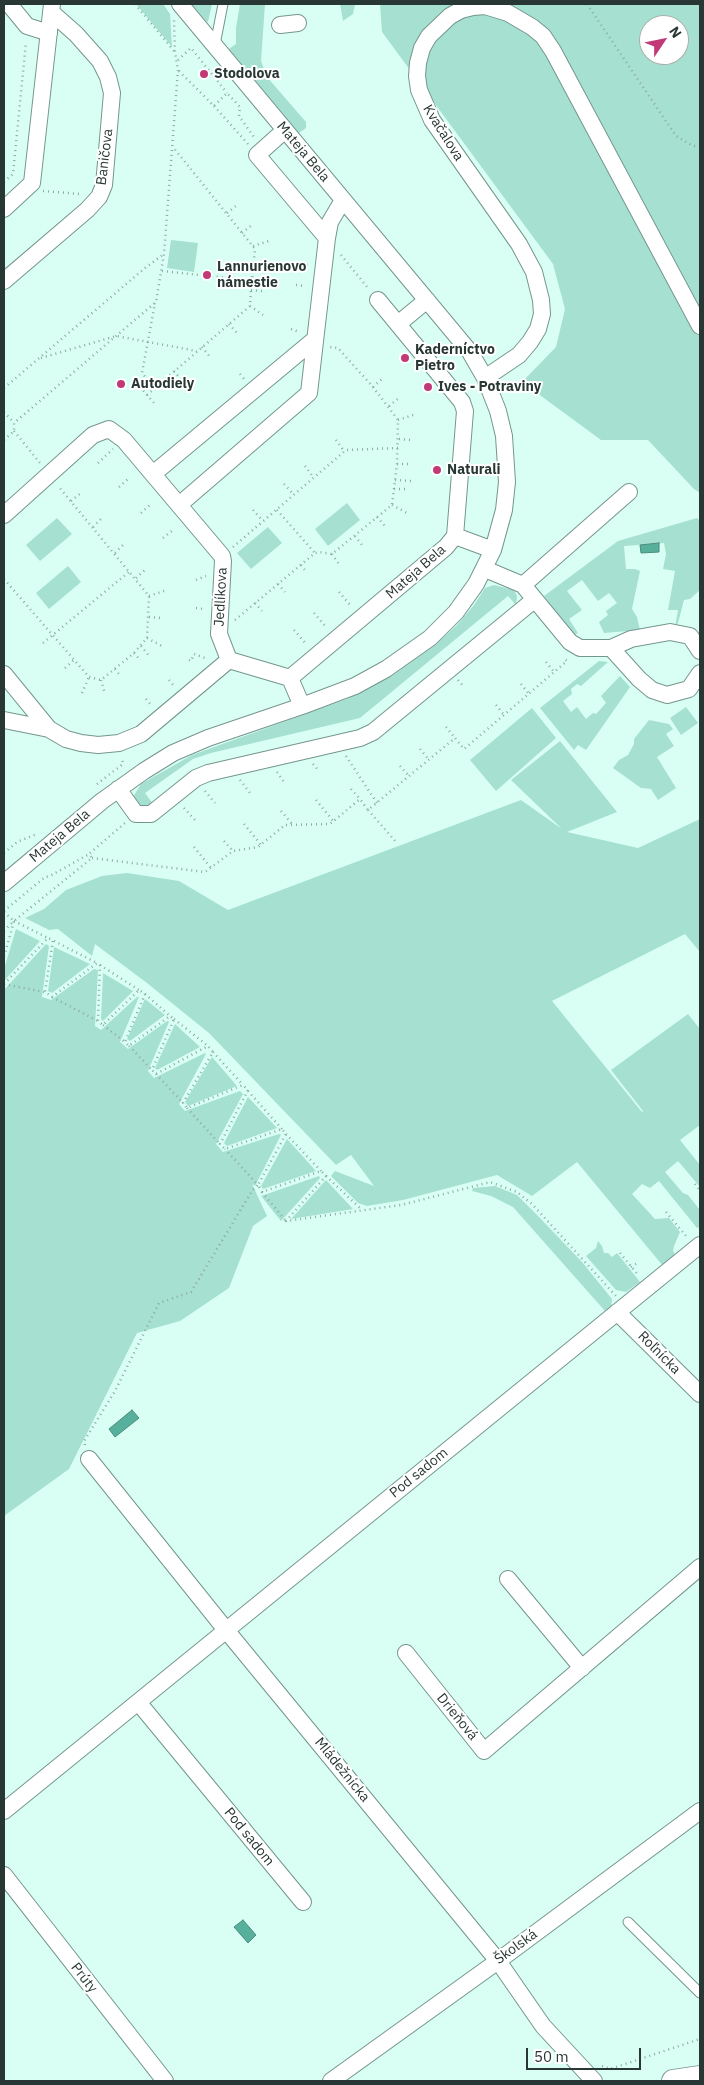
<!DOCTYPE html>
<html>
<head>
<meta charset="utf-8">
<style>
	body { margin:0 }
	#map { position:relative; width:704px; height:2085px; overflow:hidden; background:#d9fff4; font-family:"IBM Plex Sans",sans-serif }
	canvas { display:block }
	.frame { position:absolute; inset:0; border:5px solid #283733; pointer-events:none }
	.north { position:absolute; left:639px; top:15px; width:50px; height:50px; box-sizing:border-box; background:#fff; border:1px solid #a9afad; border-radius:50%; rotate:56deg; font-size:14px; font-weight:700; line-height:20px; text-align:center; color:#283733 }
	.north::after { content:''; display:block; margin:auto; width:18px; height:22px; background:#c13976; clip-path:polygon(50% 0,100% 100%,50% 72%,0 100%) }
	.scale { position:absolute; left:526px; top:2048px; width:115px; height:22px; box-sizing:border-box; border:2px solid #283733; border-top:0; padding-left:6px; font-size:15px; line-height:18px; white-space:nowrap; color:#283733; -webkit-text-stroke:4px #fff; paint-order:stroke }
</style>
</head>
<body>
<div id="map">
<canvas width="704" height="2085"></canvas>
<div class="frame"></div>
<div class="north">N</div>
<div class="scale">50 m</div>
</div>
<script>
const ctx = document.querySelector('canvas').getContext('2d');
ctx.lineJoin = 'round';
function fill(path, color) { ctx.fillStyle = color; ctx.fill(path, 'evenodd'); }
const poly = rows => new Path2D(rows.map(r => 'M' + r).join(''));
function strokePath(path, color, width, dash) { ctx.strokeStyle = color; ctx.lineWidth = width; ctx.lineCap = dash ? 'butt' : 'round'; ctx.setLineDash(dash || []); ctx.stroke(path); }
function drawText(font, color, halo, rows, align = 'center') {
  ctx.font = font + ' "IBM Plex Sans",sans-serif'; ctx.lineWidth = 4; ctx.setLineDash([]); ctx.textBaseline = 'middle'; ctx.strokeStyle = halo; ctx.fillStyle = color; for (const [text, x, y, turn = 0] of rows) {
    ctx.save(); ctx.translate(x, y); ctx.rotate((+turn || 0) * Math.PI / 180); ctx.textAlign = isNaN(turn) ? turn : align; if (halo) ctx.strokeText(text, 0, 0); ctx.fillText(text, 0, 0); ctx.restore();
  }
}
fill(poly([
	[136,4,163,4,170,14,172,47],
	[191,4,212,4,208,22,206,21],
	[240,4,265,4,261,61,267,77,306,122,306,128,299,133,229,49,236,44,236,28],
	[340,4,355,4,353,14,343,21],
	[380,4,700,4,700,493,694,489,648,440,601,440,522,382,556,347,565,309,553,264,382,32],
	[649,25,679,25,679,55,649,55],
	[171,240,198,243,194,272,167,268],
	[347,503,360,520,328,546,315,529],
	[57,518,72,534,40,561,26,545],
	[697,518,700,521,700,590,690,599,684,600,678,623,675,627,678,610,668,610,675,571,663,569,666,554,664,543,624,546,626,569,635,569,640,571,632,609,637,617,640,630,604,633,599,622,608,615,606,611,617,603,609,593,598,601,582,580,567,591,582,610,569,619,578,633,574,635,544,596,618,541],
	[268,527,282,543,251,569,237,553],
	[68,566,81,582,49,609,36,593],
	[494,585,514,590,517,596,516,605,508,596,360,718,211,753,193,759,145,793,153,804,145,806,137,804,133,797,141,784,192,755,347,699,393,675,434,646,457,625,474,605,485,588],
	[599,661,608,662,581,686,577,684,571,689,572,694,563,701,571,712,577,707,586,719,593,713,596,714,606,703,601,696,620,676,630,687,586,750,578,745,574,750,540,708],
	[686,707,698,723,681,735,670,718],
	[532,708,556,738,496,791,470,760],
	[649,720,669,724,673,729,666,734,674,746,657,757,676,788,658,800,651,789,641,788,613,768,619,760,628,755,634,744,634,739],
	[560,741,617,812,567,832,638,848,700,819,700,952,685,934,552,1001,642,1112,643,1111,611,1070,688,1014,700,1029,700,1125,680,1140,700,1165,700,1187,678,1161,665,1172,683,1193,688,1195,700,1210,700,1227,697,1228,659,1181,650,1188,642,1184,632,1194,655,1219,669,1218,680,1232,674,1246,673,1251,676,1256,663,1266,577,1162,532,1196,497,1175,403,1200,367,1206,358,1203,331,1176,335,1171,374,1186,351,1155,336,1165,209,1033,147,983,95,944,92,956,58,929,49,930,25,918,44,909,66,890,102,876,127,873,179,881,228,910,521,800,562,829,511,780],
	[16,929,40,941,4,981,4,969],
	[46,944,49,946,42,997,51,1000,94,969,98,970,95,1026,101,1030,137,997,139,997,120,1042,128,1049,167,1021,169,1022,148,1071,154,1078,205,1053,206,1054,179,1104,185,1111,240,1091,243,1094,216,1144,223,1152,279,1134,281,1135,255,1186,252,1184,267,1216,253,1226,229,1288,180,1321,137,1333,69,1469,4,1516,4,990],
	[54,947,90,964,52,993,48,991],
	[103,973,133,991,103,1021,101,1019],
	[145,999,165,1015,130,1041,127,1039],
	[175,1024,200,1047,157,1070,155,1068],
	[212,1057,237,1086,188,1106,185,1102],
	[248,1097,277,1128,227,1146,224,1143],
	[287,1139,316,1171,263,1189,261,1186],
	[319,1176,320,1178,281,1221,261,1196],
	[326,1180,353,1209,291,1219],
	[495,1186,517,1195,539,1217,582,1262,612,1299,611,1307,605,1311,513,1207,491,1196,472,1191,473,1188],
	[598,1241,602,1246,604,1253,608,1253,612,1257,617,1253,640,1282,626,1292,616,1290,586,1256,596,1248]
]), '#a6e0d1');
const water = poly([
	[659,543,659,552,641,553,640,545,659,543],
	[132,1410,139,1418,115,1437,109,1429,132,1410],
	[243,1920,256,1935,248,1943,234,1927,243,1920]
]);
fill(water, '#57b09c');
strokePath(water, '#498c7c', 1);
const lane = poly([
	[215,45,223,4],
	[628,1922,700,1993]
]);
const street = poly([
	[9,4,27,26,49,33],
	[280,25,298,23],
	[285,130,257,155,327,238],
	[4,209,32,183,52,4],
	[4,281,87,210,99,197,104,185,112,93,108,77,100,61,76,34,51,12],
	[398,324,427,300],
	[485,378,519,355,530,342,538,329,542,314,541,300,534,272,519,244,432,120,419,90,417,76,418,63,422,48,429,36,450,16,461,10,473,7,485,6,508,13,532,27,543,36,553,51,700,326],
	[153,474,314,340],
	[179,505,309,393,327,238,330,222,343,200],
	[4,515,93,435,109,429,124,440,222,556,223,561,219,634,229,660,141,734,119,743,98,745,81,743,66,739,49,729,4,674],
	[455,536,493,550],
	[485,569,523,585,570,642,580,648,611,648,631,639,670,632,690,636,700,651],
	[523,585,629,492],
	[611,648,639,679,652,690,667,695,689,689,700,673],
	[229,660,290,678],
	[290,678,446,547,455,536,465,411,462,402,378,300],
	[290,678,302,706],
	[4,720,49,729],
	[118,789,136,814,151,814,196,778,208,773,360,738,373,732,534,600],
	[4,883,102,801,144,771,173,753,208,738,302,706,355,686,386,669,430,638,456,612,476,584,493,550,504,510,507,482,504,436,498,411,485,378,470,352,180,4],
	[617,1312,700,1394],
	[89,1459,226,1630,498,1961,543,2026,594,2081],
	[508,1579,582,1668],
	[406,1653,484,1751,700,1567],
	[138,1702,303,1902],
	[4,1811,700,1245],
	[4,1875,165,2081],
	[331,2081,498,1961,700,1811]
]);
const secondary = poly([
	[673,2081,700,2077]
]);
strokePath(lane, '#74968d', 11);
strokePath(street, '#74968d', 18);
strokePath(secondary, '#74968d', 24);
strokePath(poly([
	[135,4,174,51],
	[587,4,676,136,693,146,700,146],
	[178,60,191,48,227,93],
	[179,71,214,106,227,93,240,107,239,116,254,137],
	[214,106,248,144],
	[4,182,13,174,26,42],
	[43,191,80,194],
	[227,213,236,206],
	[242,233,252,225],
	[253,246,269,241],
	[341,255,368,288],
	[254,265,264,266],
	[297,265,308,265],
	[162,271,267,282],
	[296,285,305,286],
	[251,290,262,291],
	[250,306,263,315],
	[229,324,237,333],
	[291,329,299,332],
	[202,347,210,357],
	[41,358,116,336,197,351],
	[174,371,182,381],
	[240,374,244,379],
	[148,380,142,373,155,303],
	[140,387,155,404],
	[373,387,382,379],
	[4,388,145,268,164,254],
	[147,395,250,306,251,290,255,249,173,147],
	[389,406,399,398],
	[4,412,14,423],
	[398,420,416,414],
	[14,431,40,463],
	[399,439,411,440],
	[4,440,14,431,14,423,156,302,164,254,178,70,175,53,174,20],
	[336,440,344,451],
	[98,463,113,449],
	[397,464,409,464],
	[305,466,314,478],
	[395,480,411,481],
	[284,484,294,495],
	[119,487,129,478],
	[394,489,407,489],
	[71,501,81,493],
	[392,505,407,513],
	[253,510,263,521],
	[277,510,315,553],
	[141,513,151,504],
	[377,517,385,526],
	[93,527,102,518],
	[355,536,362,545],
	[163,538,173,530],
	[233,547,346,450,398,448],
	[115,553,124,544],
	[332,554,339,564],
	[301,565,307,573],
	[136,578,146,569],
	[4,579,89,677,101,680,134,653,147,638,149,596,59,487],
	[196,580,206,576],
	[278,584,285,592],
	[339,592,351,606],
	[149,596,167,590],
	[255,603,262,611],
	[196,608,204,609],
	[314,613,326,627],
	[149,617,161,618],
	[235,620,315,553,319,552,332,554,392,505,397,464,398,420,373,387,338,348,329,347],
	[294,630,306,644],
	[147,638,162,646],
	[43,643,130,571],
	[141,646,150,657],
	[134,653,140,660],
	[189,660,191,661,194,654,205,658],
	[546,662,554,672],
	[65,668,74,660],
	[115,669,121,677],
	[101,680,105,694],
	[169,680,174,686],
	[458,680,464,687],
	[521,684,529,694],
	[82,693,89,677],
	[146,699,151,705],
	[496,705,504,715],
	[446,727,455,738],
	[420,749,429,760],
	[346,756,377,803],
	[313,764,319,771],
	[400,766,409,776],
	[277,772,284,782],
	[240,780,250,793],
	[97,784,123,764,122,758],
	[351,789,360,799],
	[205,791,215,803],
	[316,800,333,821],
	[184,808,195,820],
	[368,810,397,843],
	[281,811,293,825],
	[244,824,261,845],
	[224,841,233,851],
	[194,847,211,868],
	[4,853,17,842,37,834],
	[92,858,205,872,233,851,258,847,285,825,330,824,360,799,368,810,455,738,464,749,567,661,563,657],
	[4,911,45,877,50,876,89,854],
	[4,912,14,921,92,858,89,854,125,823],
	[14,921,48,938],
	[4,931,14,921,4,957],
	[54,941,97,963],
	[100,965,139,990],
	[4,984,48,938,53,940,45,992,52,997,97,963,100,965,98,1021,103,1025,139,990,145,994,125,1042,129,1046,170,1016,174,1019,152,1070,156,1074,208,1046,213,1052,183,1103,187,1108,243,1085,248,1090,220,1144,225,1149,282,1129,286,1134,258,1185,262,1192,321,1171,326,1176,286,1221,401,1205,490,1182,517,1192,532,1204,616,1296],
	[4,984,44,992],
	[145,994,170,1016],
	[52,997,98,1021],
	[174,1019,208,1046],
	[103,1025,125,1042],
	[129,1046,152,1070],
	[213,1052,243,1085],
	[156,1074,183,1103],
	[248,1091,282,1129],
	[187,1108,220,1144],
	[286,1134,321,1171],
	[326,1176,362,1210],
	[695,1184,700,1191],
	[262,1192,286,1221],
	[666,1212,686,1236],
	[620,1253,639,1276],
	[631,1267,639,1262],
	[85,1445,84,1441,115,1391,159,1303,191,1292,252,1191,258,1185,225,1149],
	[602,2066,610,2069,700,2039]
]), '#8da9a1', 2.5, [1, 4]);
strokePath(lane, '#fff', 9);
strokePath(street, '#fff', 16);
strokePath(secondary, '#fff', 22);
for (const [x, y, r, color] of [
	[204,74,5,"#c13976"],
	[207,275,5,"#c13976"],
	[405,358,5,"#c13976"],
	[121,384,5,"#c13976"],
	[428,387,5,"#c13976"],
	[437,470,5,"#c13976"]
]) { const dot = new Path2D(); dot.arc(x, y, r, 0, 2 * Math.PI); ctx.fillStyle = color; ctx.fill(dot); strokePath(dot, '#fff', 2); }
drawText('bold 14px', '#283733', '#fff', [
	["Stodolova",214,74],
	["Lannurienovo",217,267],
	["námestie",217,283],
	["Kaderníctvo",415,350],
	["Pietro",415,366],
	["Autodiely",131,384],
	["Ives - Potraviny",438,387],
	["Naturali",447,470]
], 'left');
drawText('14px', '#283733', '#fff', [
	["Kvačalova",443,133,58],
	["Mateja Bela",303,152,50],
	["Baničova",105,157,-83],
	["Mateja Bela",416,572,-41],
	["Jedlíkova",221,597,-87],
	["Mateja Bela",60,836,-40],
	["Roľnícka",659,1353,45],
	["Pod sadom",419,1473,-39],
	["Drieňová",457,1717,51],
	["Mládežnícka",342,1770,51],
	["Pod sadom",249,1837,51],
	["Školská",516,1947,-36],
	["Prúty",84,1978,52]
]);
</script>
</body>
</html>
